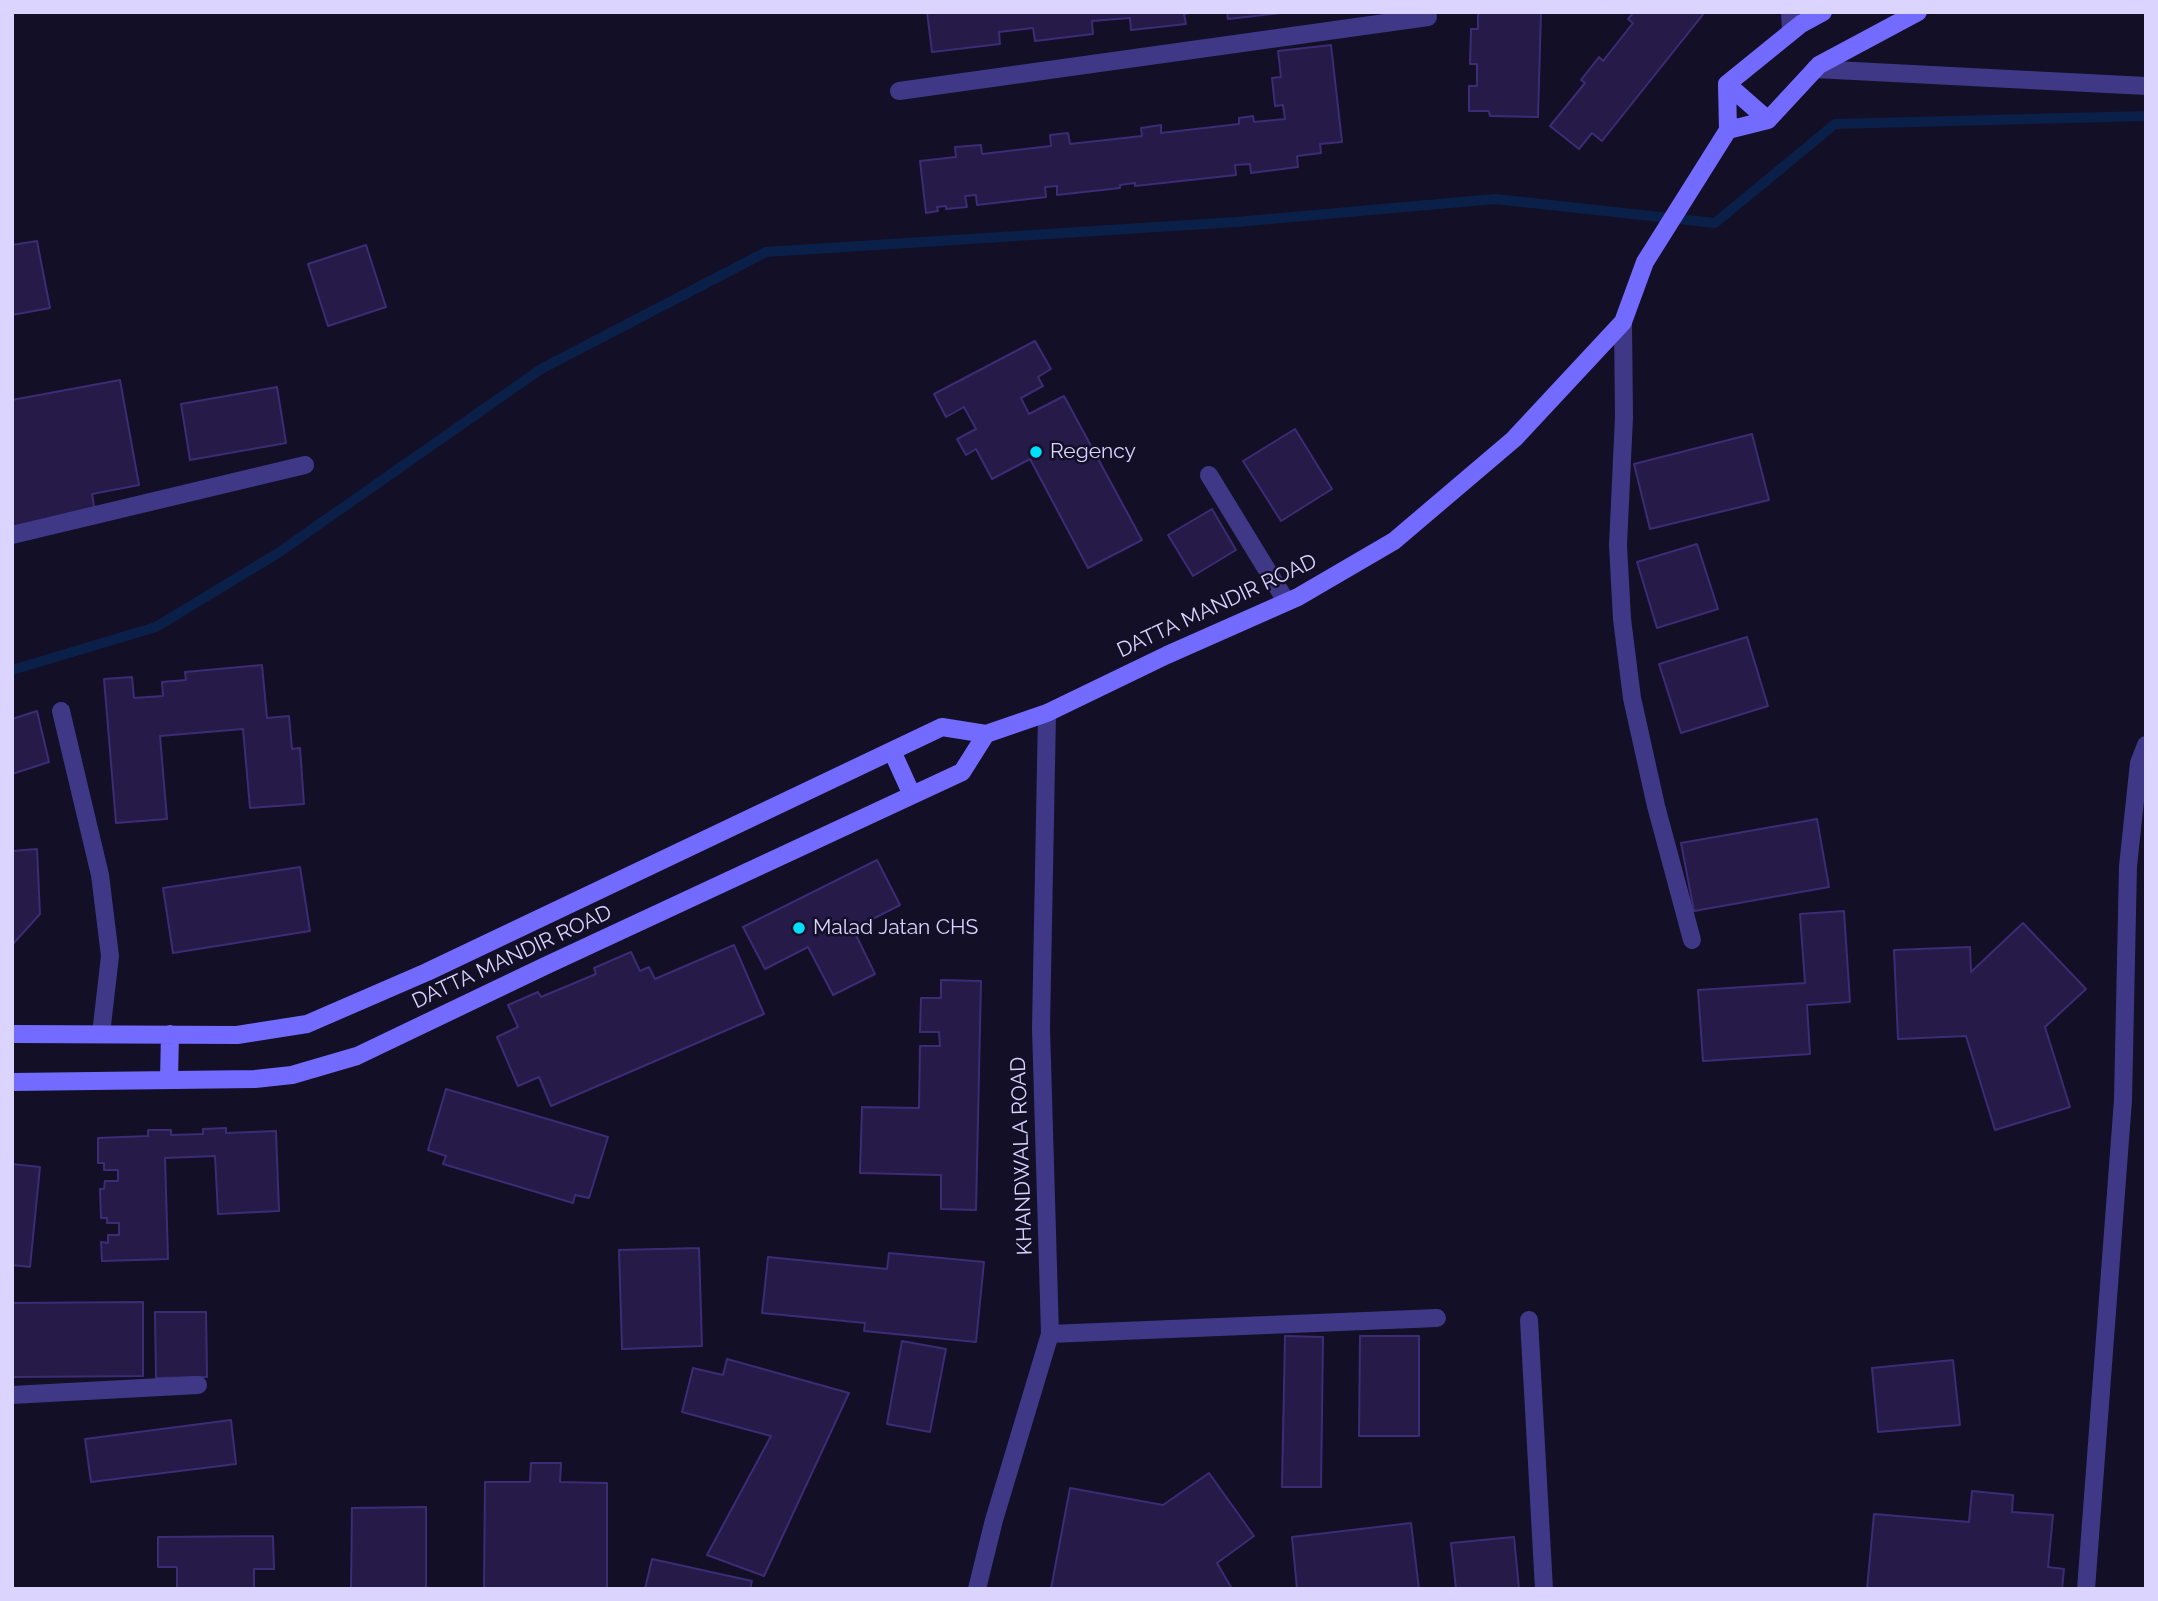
<!DOCTYPE html>
<html>
<head>
<meta charset="utf-8">
<style>
	body { margin:0 }
	#map { position:relative; width:2158px; height:1601px; overflow:hidden; background:#130f27; font-family:Raleway,sans-serif }
	canvas { display:block }
	.frame { position:absolute; inset:0; border:14px solid #dad4ff; pointer-events:none }
</style>
</head>
<body>
<div id="map">
<canvas width="2158" height="1601"></canvas>
<div class="frame"></div>
</div>
<script>
const ctx = document.querySelector('canvas').getContext('2d');
ctx.lineJoin = 'round';
const poly = rows => new Path2D(rows.map(r => 'M' + r).join(''));
function strokePath(path, color, width, dash) { ctx.strokeStyle = color; ctx.lineWidth = width; ctx.lineCap = dash ? 'butt' : 'round'; ctx.setLineDash(dash || []); ctx.stroke(path); }
function fill(path, color) { ctx.fillStyle = color; ctx.fill(path, 'evenodd'); }
function drawText(font, color, halo, rows, align = 'center') {
  ctx.font = font + ' Raleway,sans-serif'; ctx.lineWidth = 5; ctx.setLineDash([]); ctx.textBaseline = 'middle'; ctx.strokeStyle = halo; ctx.fillStyle = color; for (const [text, x, y, turn = 0] of rows) {
    ctx.save(); ctx.translate(x, y); ctx.rotate((+turn || 0) * Math.PI / 180); ctx.textAlign = isNaN(turn) ? turn : align; if (halo) ctx.strokeText(text, 0, 0); ctx.fillText(text, 0, 0); ctx.restore();
  }
}
strokePath(poly([
	[12,670,156,627,278,553,541,369,766,252,1236,222,1495,199,1715,223,1835,124,2146,116]
]), '#0b2049', 10);
const building = poly([
	[927,12,1196,12,1184,14,1186,24,1131,30,1130,18,1092,21,1093,34,1035,41,1033,28,999,32,1000,44,932,52,927,12],
	[1227,12,1281,12,1281,13,1228,19,1227,12],
	[1478,12,1541,12,1538,117,1490,116,1489,111,1469,111,1469,86,1477,86,1477,64,1470,64,1471,29,1478,29,1478,12],
	[1634,12,1705,12,1602,141,1592,133,1579,149,1550,126,1585,83,1581,80,1599,57,1603,61,1633,23,1628,19,1634,12],
	[1331,45,1342,142,1320,144,1321,153,1297,156,1298,167,1251,173,1250,164,1235,165,1236,175,1135,186,1135,183,1120,185,1120,188,1057,195,1057,186,1045,187,1046,197,977,205,976,195,965,196,967,207,946,209,946,206,937,207,938,211,926,213,920,161,956,157,955,147,981,145,982,154,1051,146,1050,135,1068,133,1070,144,1142,136,1141,128,1161,125,1161,133,1239,124,1239,118,1253,116,1254,122,1285,119,1283,105,1275,106,1272,78,1281,77,1278,51,1331,45],
	[37,241,50,308,12,315,12,245,37,241],
	[366,245,386,307,328,326,308,264,366,245],
	[1035,341,1051,369,1038,377,1043,386,1021,398,1029,414,1064,396,1142,540,1088,568,1030,459,992,479,976,449,966,455,957,439,976,429,964,407,946,417,934,394,1035,341],
	[120,380,139,485,92,494,95,512,12,527,12,400,120,380],
	[277,387,286,443,190,460,181,404,277,387],
	[1295,429,1332,489,1281,521,1243,461,1295,429],
	[1752,434,1769,500,1650,529,1634,464,1752,434],
	[1212,509,1236,550,1193,576,1168,535,1212,509],
	[1697,544,1718,609,1657,628,1637,562,1697,544],
	[1747,637,1768,706,1681,733,1659,664,1747,637],
	[262,665,267,718,289,716,292,749,300,748,304,804,250,808,243,729,160,736,167,819,116,823,104,679,132,677,134,698,163,696,162,682,186,680,185,672,262,665],
	[37,711,49,762,12,774,12,719,37,711],
	[1817,819,1829,887,1694,911,1681,843,1817,819],
	[37,849,40,914,12,945,12,851,37,849],
	[877,860,900,905,853,929,875,974,833,995,808,947,765,969,743,927,877,860],
	[300,867,310,931,173,953,163,888,300,867],
	[1844,911,1850,1002,1807,1005,1810,1054,1703,1061,1698,990,1805,983,1800,914,1844,911],
	[2023,923,2086,989,2045,1027,2070,1107,1995,1130,1966,1036,1898,1039,1894,950,1970,947,1971,972,2023,923],
	[734,945,764,1014,551,1106,539,1077,518,1086,497,1037,518,1027,508,1005,538,992,541,997,596,974,594,968,631,952,640,971,649,967,655,979,734,945],
	[941,980,981,981,976,1210,941,1209,941,1175,860,1173,862,1107,919,1108,920,1046,940,1046,939,1032,920,1032,921,998,941,998,941,980],
	[446,1089,608,1137,589,1198,575,1195,573,1203,443,1164,446,1156,428,1150,446,1089],
	[226,1128,226,1133,276,1131,279,1211,218,1214,215,1156,165,1158,168,1259,102,1261,101,1242,108,1243,108,1235,119,1235,119,1223,107,1223,107,1218,101,1218,100,1189,104,1189,105,1181,118,1181,118,1170,104,1170,104,1163,98,1163,98,1138,148,1136,148,1130,171,1130,171,1135,203,1134,203,1129,226,1128],
	[12,1164,40,1167,30,1267,12,1265,12,1164],
	[699,1248,702,1346,622,1349,619,1250,699,1248],
	[889,1253,984,1262,976,1342,864,1331,865,1323,762,1313,768,1257,887,1269,889,1253],
	[143,1302,143,1376,12,1377,12,1303,143,1302],
	[155,1312,206,1312,207,1377,156,1378,155,1312],
	[1285,1336,1323,1337,1321,1487,1282,1487,1285,1336],
	[1360,1336,1419,1336,1419,1436,1359,1436,1360,1336],
	[902,1341,946,1349,930,1432,887,1424,902,1341],
	[727,1359,849,1393,764,1576,707,1555,771,1436,682,1412,693,1368,723,1375,727,1359],
	[1953,1360,1960,1425,1878,1432,1872,1368,1953,1360],
	[231,1420,236,1464,91,1482,85,1439,231,1420],
	[531,1463,561,1463,560,1482,607,1483,607,1589,484,1589,485,1482,530,1482,531,1463],
	[1209,1473,1254,1536,1217,1563,1232,1589,1051,1589,1070,1488,1163,1505,1209,1473],
	[1972,1491,2013,1495,2012,1512,2053,1515,2048,1567,2064,1569,2062,1589,1867,1589,1874,1514,1969,1522,1972,1491],
	[426,1507,426,1589,351,1589,352,1508,426,1507],
	[1411,1523,1419,1589,1297,1589,1292,1537,1411,1523],
	[273,1536,274,1569,254,1569,254,1589,177,1589,177,1567,158,1567,158,1537,273,1536],
	[1514,1537,1519,1589,1456,1589,1451,1543,1514,1537],
	[652,1559,752,1581,750,1589,645,1589,652,1559]
]);
fill(building, '#251a48');
strokePath(building, '#3c2c75', 2);
strokePath(poly([
	[1815,69,2146,86],
	[899,91,1428,17,1427,12],
	[1209,475,1286,601],
	[12,535,305,465],
	[61,711,100,875,110,956,101,1034],
	[2123,1100,2128,866,2139,763,2146,745],
	[1529,1320,1544,1589]
]), '#3e3887', 18);
strokePath(poly([
	[1790,12,1791,32],
	[1623,322,1624,417,1618,545,1622,619,1632,698,1656,806,1692,940],
	[1050,1334,1437,1318],
	[12,1395,198,1385],
	[977,1589,994,1520,1050,1334,1041,1028,1047,713],
	[2086,1589,2123,1100]
]), '#3e3887', 18);
strokePath(poly([
	[1727,84,1768,120],
	[1728,130,1768,120,1819,65,1918,12],
	[892,751,912,795],
	[12,1034,237,1035,307,1024,427,972,942,727,986,734,1047,713,1167,655,1298,597,1394,541,1514,439,1623,322,1645,262,1728,130,1727,84,1801,24,1823,12],
	[169,1080,170,1034],
	[12,1082,255,1079,292,1075,357,1056,545,966,962,772,986,734]
]), '#736bff', 18);
for (const [x, y, r, color] of [
	[1036,452,7,"#00dfff"],
	[799,928,7,"#00dfff"]
]) { const dot = new Path2D(); dot.arc(x, y, r, 0, 2 * Math.PI); ctx.fillStyle = color; ctx.fill(dot); strokePath(dot, '#130f27', 2.5); }
drawText('21px', '#dad4ff', '#130f27', [
	["Regency",1050,452],
	["Malad Jatan CHS",813,928]
], 'left');
drawText('21px', '#dad4ff', '#130f27', [
	["DATTA MANDIR ROAD",1217,606,-25],
	["DATTA MANDIR ROAD",512,957,-25],
	["KHANDWALA ROAD",1022,1156,-92]
]);
</script>
</body>
</html>
